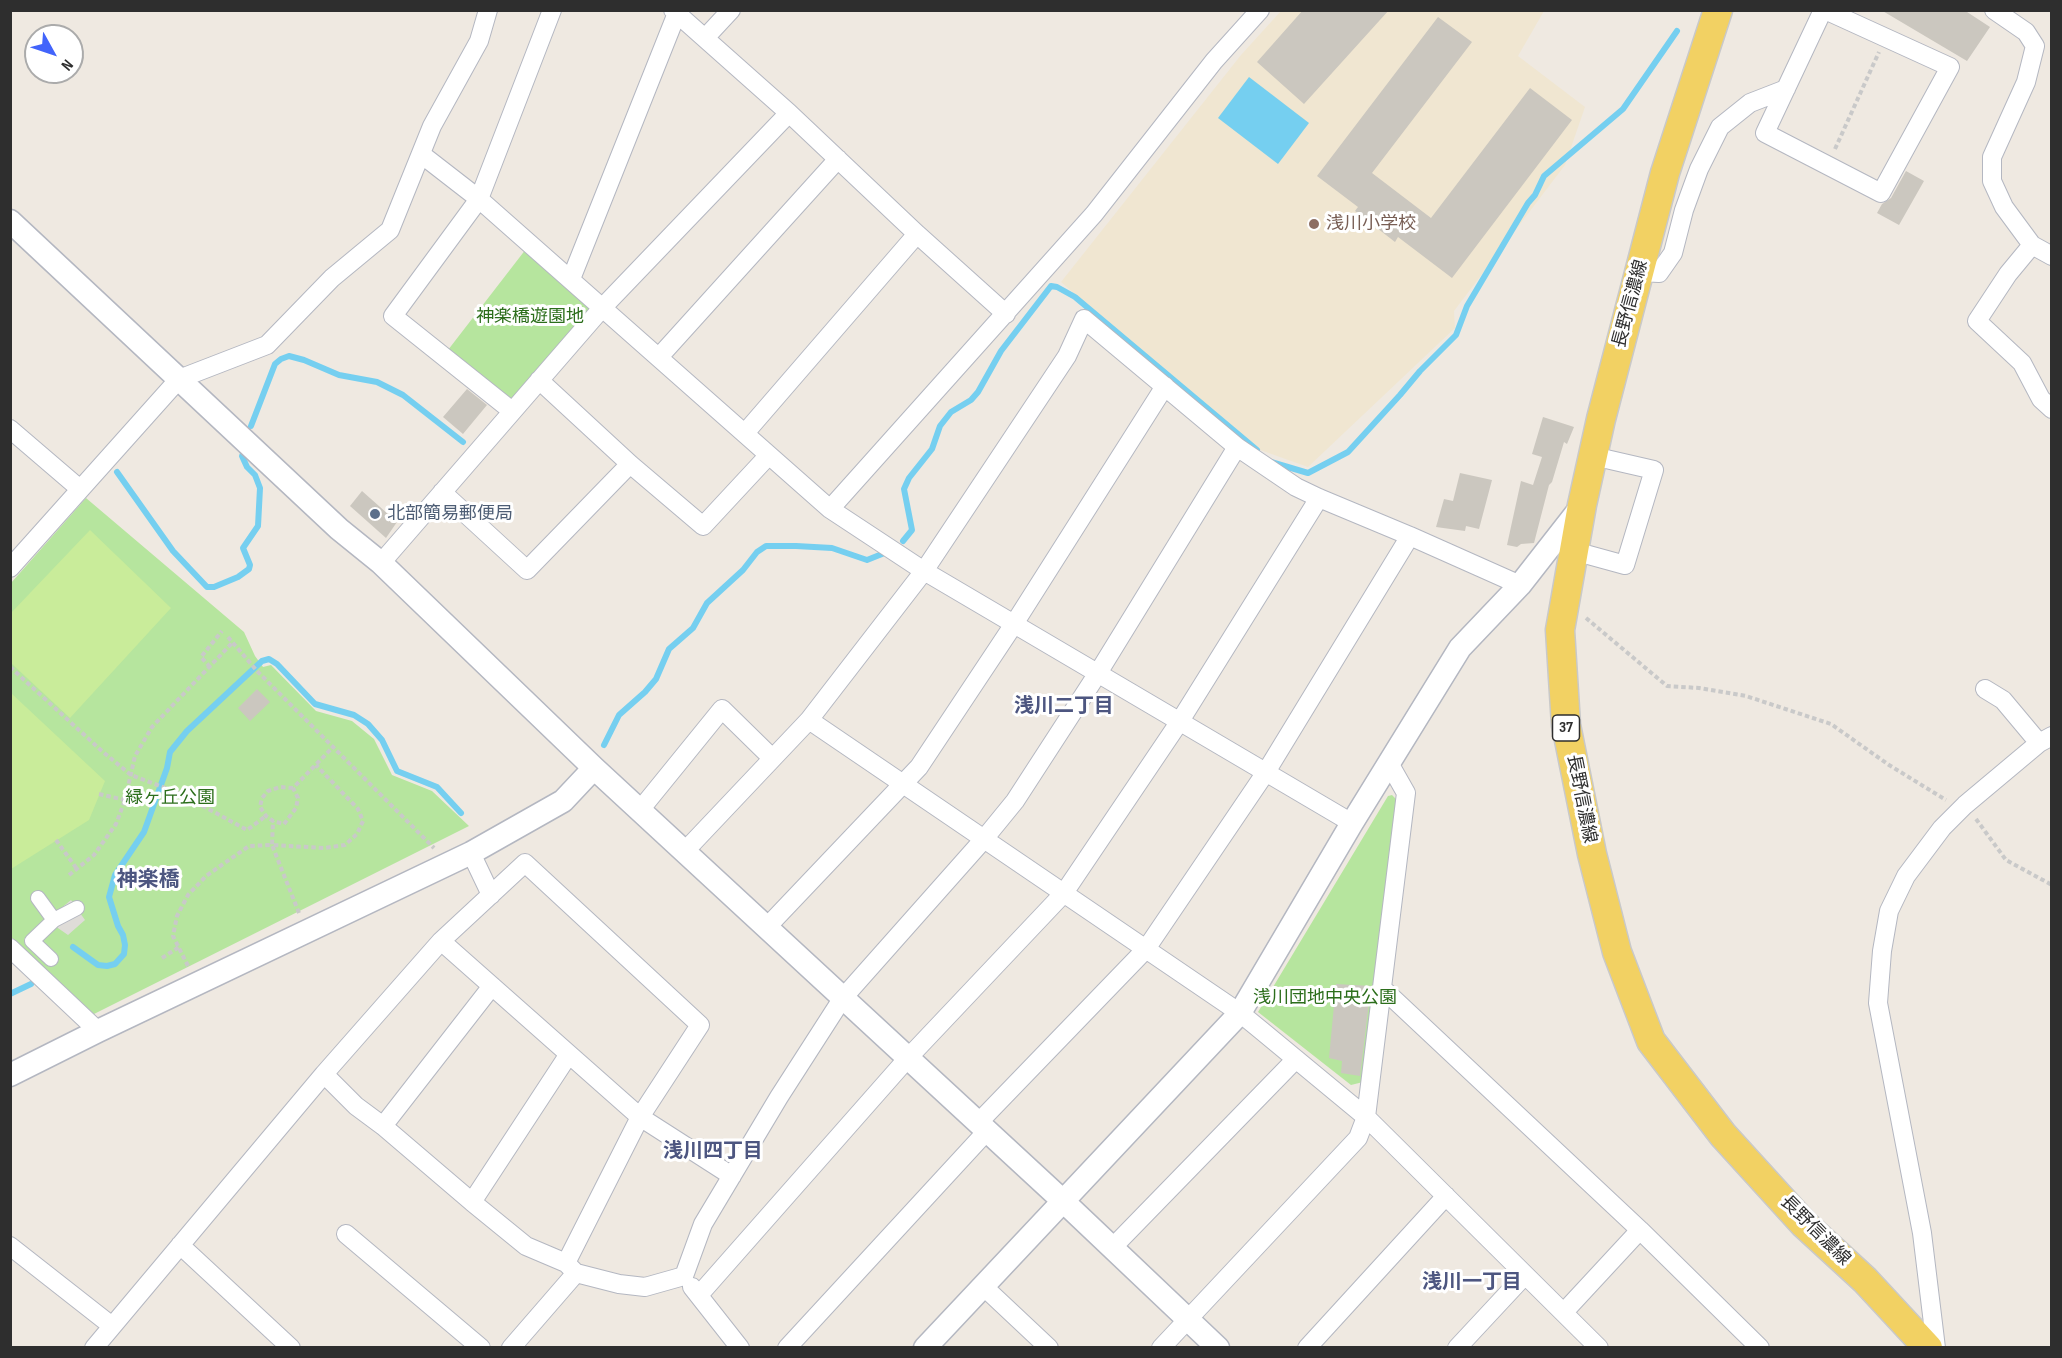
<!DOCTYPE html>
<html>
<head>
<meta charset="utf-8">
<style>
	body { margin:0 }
	#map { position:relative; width:2062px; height:1358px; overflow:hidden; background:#efe9e1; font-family:"Sofia Sans Condensed",sans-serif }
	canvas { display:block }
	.frame { position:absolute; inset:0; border:12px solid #2e2e2e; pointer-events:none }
	.north { position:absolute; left:24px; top:24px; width:60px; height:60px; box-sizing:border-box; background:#fff; border:2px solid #ababab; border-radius:50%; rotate:130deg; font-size:16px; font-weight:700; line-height:24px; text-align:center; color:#2e2e2e }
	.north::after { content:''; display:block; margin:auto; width:21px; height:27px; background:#4264fb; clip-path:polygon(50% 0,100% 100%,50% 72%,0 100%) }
</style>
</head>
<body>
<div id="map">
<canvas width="2062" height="1358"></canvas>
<div class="frame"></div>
<div class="north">N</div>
</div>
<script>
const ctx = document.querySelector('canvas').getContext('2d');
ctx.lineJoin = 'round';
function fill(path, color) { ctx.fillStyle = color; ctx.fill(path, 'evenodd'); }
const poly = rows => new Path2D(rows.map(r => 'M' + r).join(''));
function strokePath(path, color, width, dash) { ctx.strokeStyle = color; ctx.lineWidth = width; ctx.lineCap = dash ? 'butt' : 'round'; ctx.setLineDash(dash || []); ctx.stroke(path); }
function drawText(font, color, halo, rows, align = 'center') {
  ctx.font = font + ' "Sofia Sans Condensed","Noto Sans JP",sans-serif'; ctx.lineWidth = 6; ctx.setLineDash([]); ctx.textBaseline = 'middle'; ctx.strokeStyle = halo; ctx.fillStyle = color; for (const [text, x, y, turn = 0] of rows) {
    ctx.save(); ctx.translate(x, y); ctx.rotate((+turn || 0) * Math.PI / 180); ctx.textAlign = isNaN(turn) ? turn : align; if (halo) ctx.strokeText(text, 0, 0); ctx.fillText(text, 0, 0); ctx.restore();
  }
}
fill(poly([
	[1281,11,1544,11,1518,56,1585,107,1565,165,1454,311,1455,328,1308,467,1249,446,1061,282,1241,55]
]), '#f0e6d1');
fill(poly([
	[526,249,597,308,514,405,448,350],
	[86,498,244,632,255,656,263,667,271,665,316,711,352,721,374,739,392,775,432,791,469,826,94,1014,11,937,11,583],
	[1392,795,1399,802,1363,1082,1351,1085,1258,1012,1388,796]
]), '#b6e59e');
fill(poly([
	[90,530,171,608,70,718,11,663,11,613],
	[11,693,105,781,89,820,11,869]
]), '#c9ec9a');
fill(poly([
	[71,900,85,920,68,935,55,926,40,941,57,954,46,963,24,939]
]), '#dfdcd8');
fill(poly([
	[1249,77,1309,123,1278,164,1218,118]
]), '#75cff0');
strokePath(poly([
	[251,426,275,364,281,359,289,356,304,360,339,375,377,382,403,395,463,442],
	[1271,462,1308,473,1348,452,1400,395,1420,371,1456,335,1467,306,1528,203,1535,195,1544,176,1623,109,1677,31],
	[117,472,173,551,207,587,214,587,238,577,249,569,250,565,243,548,258,526,260,488,255,475,247,467,242,456,244,451],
	[903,541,912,530,904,489,909,478,932,449,940,426,951,412,971,400,978,392,1001,351,1051,286,1057,287,1075,297,1257,450],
	[604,745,619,715,645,692,656,679,669,649,693,628,707,603,743,570,757,552,766,546,796,546,832,548,867,560,882,554],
	[73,947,98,965,107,966,115,964,124,954,125,945,123,935,118,926,109,897,115,875,144,832,167,768,170,752,187,731,262,661,269,659,277,664,315,704,354,715,368,724,382,740,397,771,437,787,461,813],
	[10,994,31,984]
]), '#75cff0', 6);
fill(poly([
	[1303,10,1389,10,1304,104,1257,62],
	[1881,10,1964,10,1990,27,1967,61],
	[1438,17,1472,42,1372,173,1431,218,1530,88,1572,120,1452,278,1398,237,1395,242,1355,211,1358,207,1317,176],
	[1906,171,1924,181,1899,225,1877,213,1882,204,1891,198],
	[467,389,487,405,463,434,443,417],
	[1543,417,1574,427,1567,444,1564,442,1552,482,1549,485,1534,543,1521,544,1517,547,1507,545,1521,481,1533,485,1542,457,1532,454],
	[1460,473,1492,480,1479,529,1466,526,1465,531,1436,527,1444,499,1453,501],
	[362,491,397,522,386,538,350,506],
	[257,689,270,702,250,721,238,708],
	[1336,984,1371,986,1360,1076,1341,1073,1342,1061,1329,1058]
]), '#cbc7bf');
const pedestrian = poly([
	[38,898,54,920],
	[51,959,32,941,54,920,77,908]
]);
const minor = poly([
	[552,10,479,199,830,509,924,571,1352,823],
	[673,10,789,113,917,234,1006,314],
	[1823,10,1765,133,1881,193,1950,67,1825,10],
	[1994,10,2026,32,2035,46,2026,82,1992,157,1992,181,2004,207,2032,245,2052,256],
	[705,38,731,10],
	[421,154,479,199,393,316,512,411],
	[2032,245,2008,274,1977,321,2022,363,2041,399,2052,409],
	[1639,272,1659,273,1673,253,1684,210,1699,169,1720,127,1750,103,1786,89],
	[571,279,677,13],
	[659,357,838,159],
	[539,380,630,464,703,526,769,455],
	[10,429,80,489],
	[745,433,917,234],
	[442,492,527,570,630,464],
	[830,509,1094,214,1214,61,1260,10],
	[1574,551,1625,565,1654,470,1593,456],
	[381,563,603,307,789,113],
	[10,568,179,379,267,345,332,278,390,230,432,126,479,41,488,10],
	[1985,689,2003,700,2039,743],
	[809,720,1240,1013,1262,1031,1366,1117,1599,1348],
	[640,810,722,709,772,758],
	[685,851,809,720,924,571,1067,356,1084,319,1237,447,1296,487,1319,498,1410,536,1520,585],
	[471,853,491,895],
	[766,928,919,767,1014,624,1165,386],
	[441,941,640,1117,732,1176],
	[10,948,98,1031],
	[1382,988,1640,1230,1760,1348],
	[324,1074,356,1106,383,1126,472,1202,526,1246,566,1263,576,1273,619,1284,645,1287,684,1276],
	[978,1123,1146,949,1266,772,1410,536],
	[383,1126,492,986],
	[472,1202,569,1054],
	[346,1234,481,1348],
	[180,1245,291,1348],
	[10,1246,112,1326],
	[1113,1247,1296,1059],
	[684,1276,703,1224,779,1097,842,999,984,839,1015,801,1098,673,1237,447],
	[983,1286,1049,1348],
	[692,1287,740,1348],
	[699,1295,907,1059,1064,893,1180,721,1319,498],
	[1564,1312,1640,1230],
	[94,1348,324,1074,441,941,525,863,700,1025,640,1117,566,1263],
	[511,1348,576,1273],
	[787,1348,987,1131],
	[1161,1348,1358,1138,1366,1117,1406,793,1389,763],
	[1307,1348,1446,1196],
	[1457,1348,1525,1275],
	[1936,1348,1922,1233,1878,1003,1882,951,1889,911,1906,876,1942,828,1965,805,2039,743,2052,736]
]);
const tertiary = poly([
	[10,221,339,529,381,563,594,768,1063,1201,1218,1348],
	[10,1075,98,1031,471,853,563,801,594,768],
	[925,1348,1240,1013,1352,823,1460,648,1520,585,1581,507]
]);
const primary = poly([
	[1718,10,1665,173,1601,419,1582,505,1560,630,1566,725,1592,854,1617,952,1651,1041,1723,1135,1804,1224,1865,1280,1928,1348]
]);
strokePath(pedestrian, '#b4b7c1', 16);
strokePath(minor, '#b4b7c1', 20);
strokePath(tertiary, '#b4b7c1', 25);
strokePath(primary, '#c9c9c9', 31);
strokePath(poly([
	[1835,149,1879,52],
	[1586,618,1667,686,1699,688,1746,696,1831,724,1889,765,1946,800],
	[228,637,257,671,434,848],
	[10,667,103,752,131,775,181,794,247,830,266,816],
	[210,667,201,657,222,631],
	[293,788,280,787,268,791,262,798,260,807,266,816,273,821,284,824,296,808,298,798,293,788,334,746],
	[99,794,125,800],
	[1976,819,2006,860,2052,885],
	[56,840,77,869],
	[69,875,94,855,116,824,125,800,135,756,152,727,233,642],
	[299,913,272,845,324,848,345,845,357,834,363,821,358,809,316,765],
	[162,958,179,947],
	[188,966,173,936,177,916,188,895,206,876,249,846,272,845,273,821]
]), '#c9c9c9', 4, [4.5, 3]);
strokePath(pedestrian, '#fff', 14);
strokePath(minor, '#fff', 18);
strokePath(tertiary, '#fff', 22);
strokePath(primary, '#f2d163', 28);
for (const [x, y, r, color] of [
	[1314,224,6,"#8d6e63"],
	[375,514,6,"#5c6f8a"]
]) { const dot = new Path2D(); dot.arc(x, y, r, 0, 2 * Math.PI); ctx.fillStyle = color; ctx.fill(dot); strokePath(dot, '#fff', 2); }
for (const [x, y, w] of [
	[1566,728,27]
]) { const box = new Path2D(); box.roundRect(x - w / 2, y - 13, w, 26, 4.5); ctx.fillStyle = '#fff'; ctx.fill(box); strokePath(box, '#2e2e2e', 1.5); }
drawText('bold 16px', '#2e2e2e', null, [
	["37",1566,728]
]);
drawText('18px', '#785e54', '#fff', [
	["浅川小学校",1326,224]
], 'left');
drawText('18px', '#2e2e2e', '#fff', [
	["長野信濃線",1631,304,-75],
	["長野信濃線",1581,799,79],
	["長野信濃線",1815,1231,45]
]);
drawText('18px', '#2c6e1b', '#fff', [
	["神楽橋遊園地",530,317],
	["緑ヶ丘公園",170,798],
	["浅川団地中央公園",1325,998]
]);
drawText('18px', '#4e5e75', '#fff', [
	["北部簡易郵便局",387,514]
], 'left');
drawText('bold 20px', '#4d5680', '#fff', [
	["浅川二丁目",1064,707],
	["浅川四丁目",713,1152],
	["浅川一丁目",1472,1283]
]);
drawText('bold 21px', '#4d5680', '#fff', [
	["神楽橋",148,881]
]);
</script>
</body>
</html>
